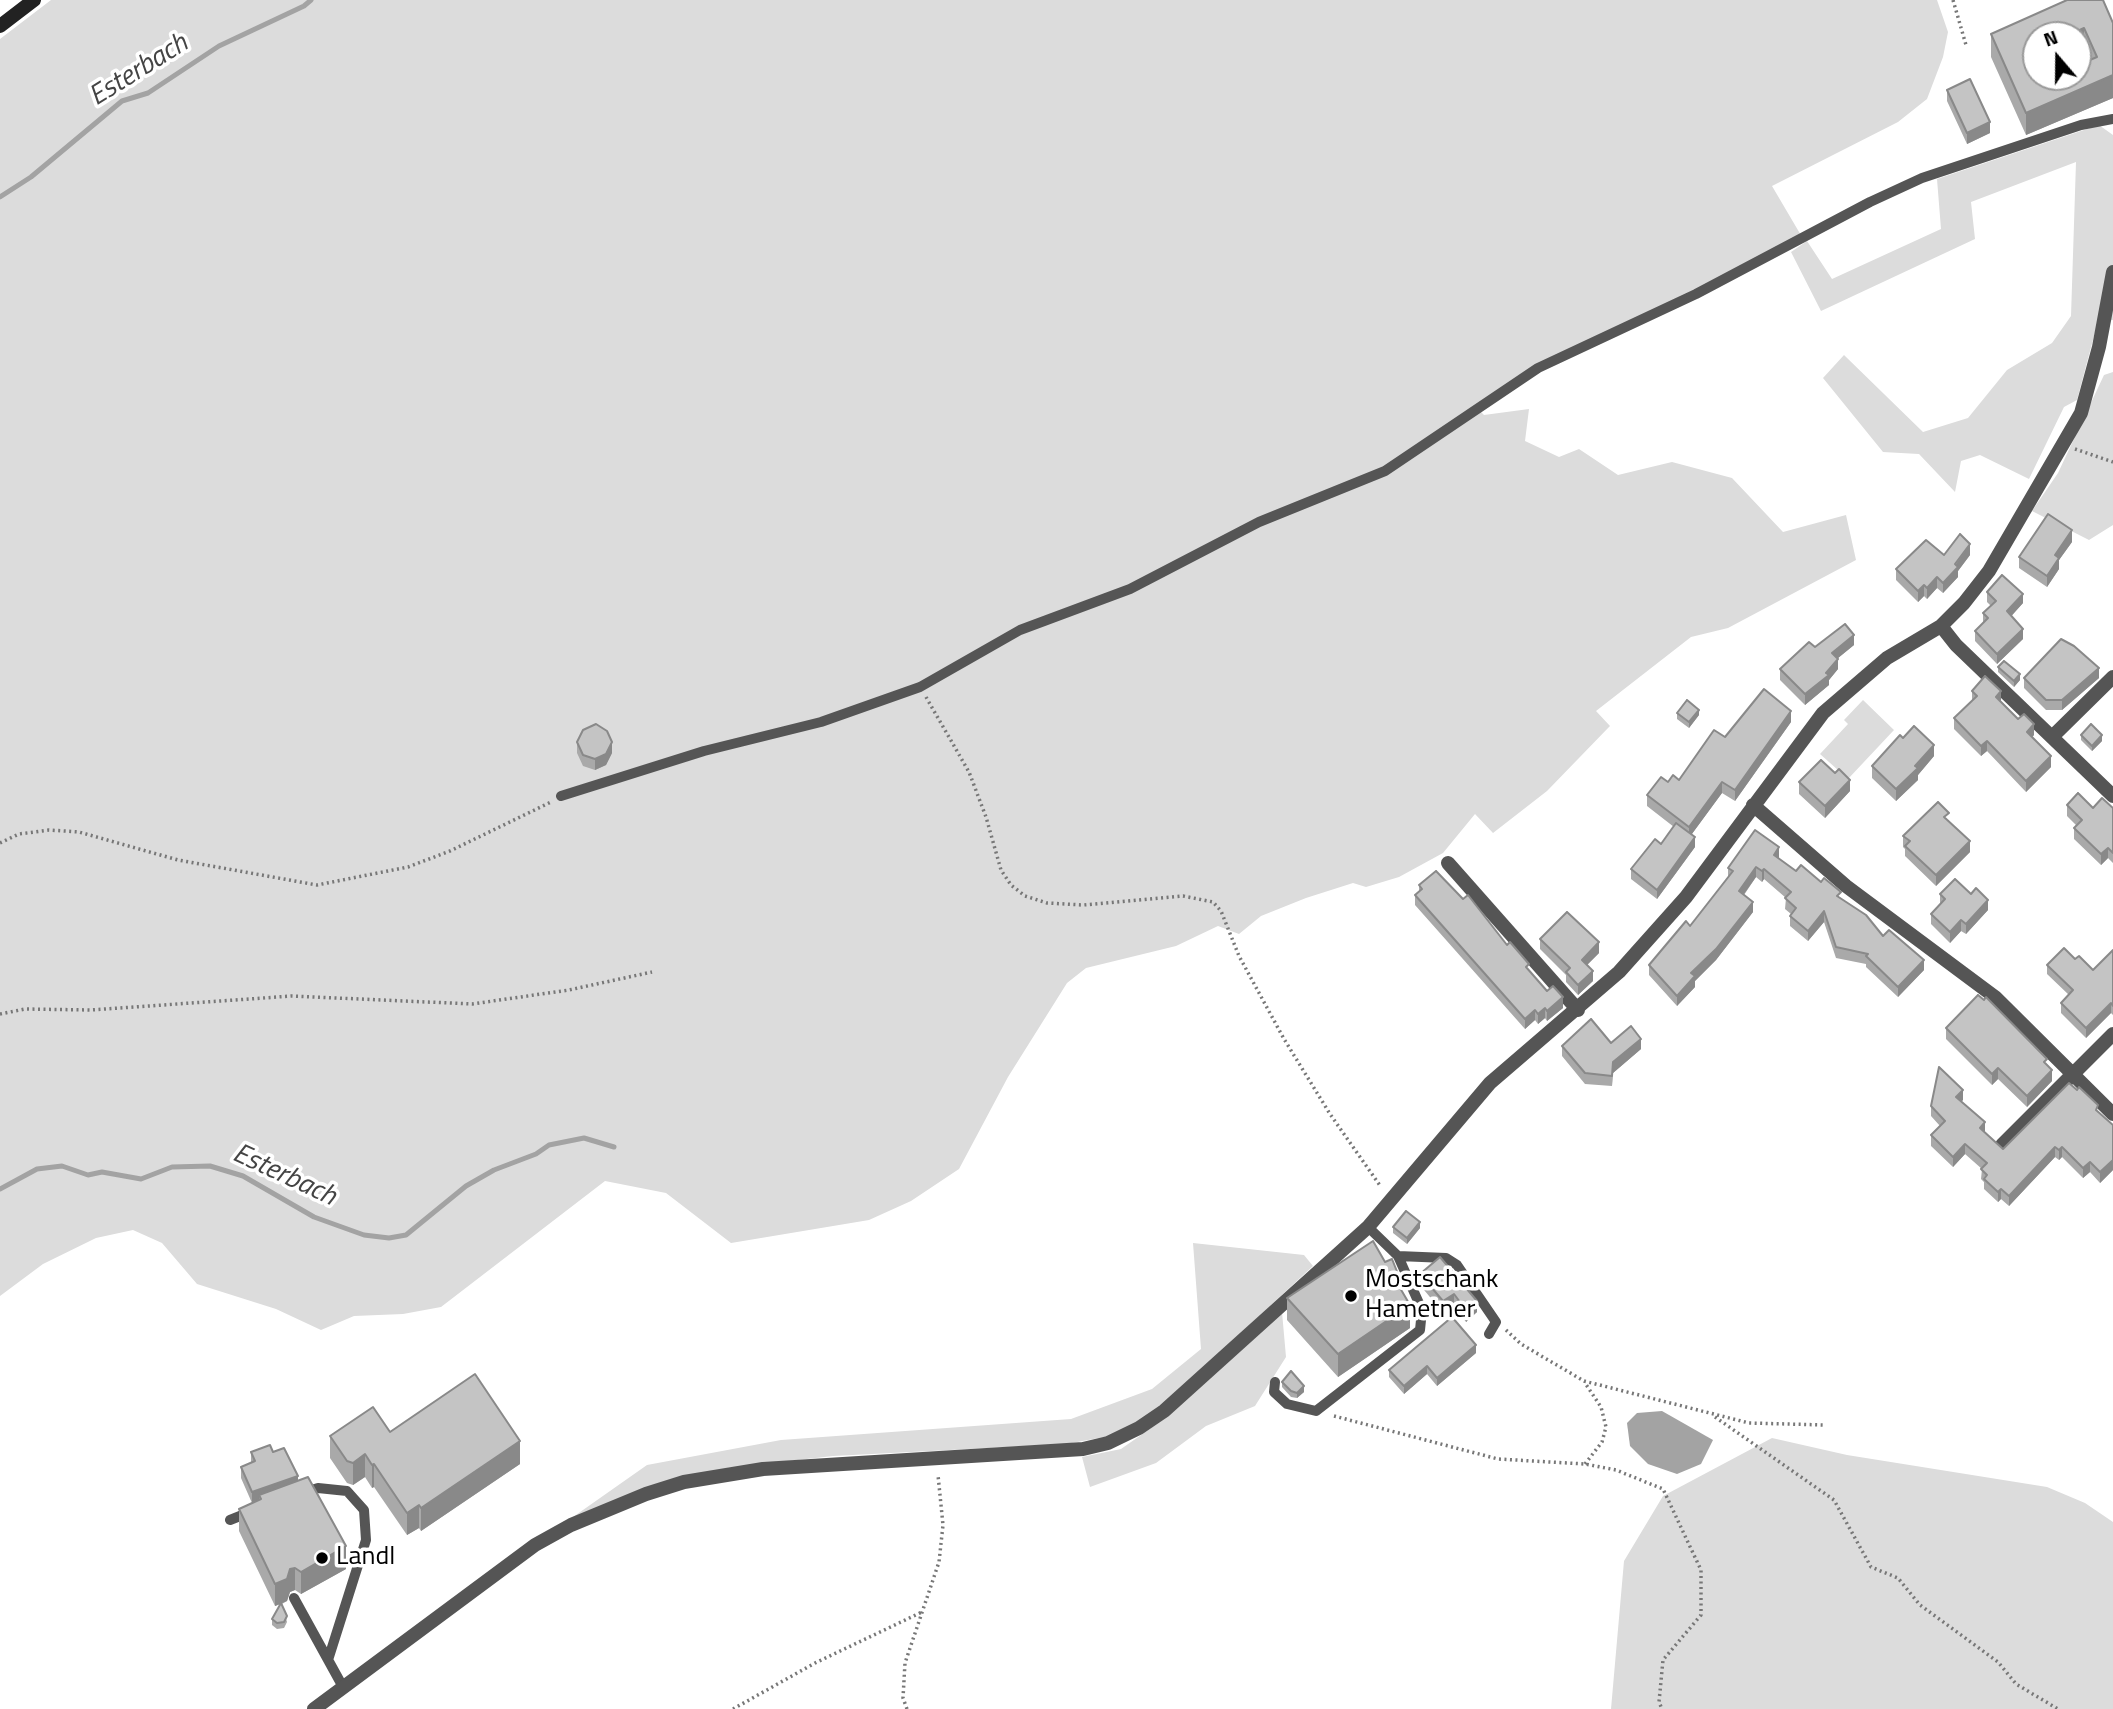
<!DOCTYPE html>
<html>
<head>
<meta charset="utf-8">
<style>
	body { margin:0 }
	#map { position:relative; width:2113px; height:1709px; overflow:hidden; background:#fff; font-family:"Titillium Web",sans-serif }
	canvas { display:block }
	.north { position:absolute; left:2022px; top:21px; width:70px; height:70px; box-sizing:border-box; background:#fff; border:2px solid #999; border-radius:50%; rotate:340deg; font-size:19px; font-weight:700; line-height:28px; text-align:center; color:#000 }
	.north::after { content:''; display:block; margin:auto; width:24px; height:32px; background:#000; clip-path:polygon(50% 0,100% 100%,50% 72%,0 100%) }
</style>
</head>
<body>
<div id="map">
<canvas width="2113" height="1709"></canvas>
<div class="north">N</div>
</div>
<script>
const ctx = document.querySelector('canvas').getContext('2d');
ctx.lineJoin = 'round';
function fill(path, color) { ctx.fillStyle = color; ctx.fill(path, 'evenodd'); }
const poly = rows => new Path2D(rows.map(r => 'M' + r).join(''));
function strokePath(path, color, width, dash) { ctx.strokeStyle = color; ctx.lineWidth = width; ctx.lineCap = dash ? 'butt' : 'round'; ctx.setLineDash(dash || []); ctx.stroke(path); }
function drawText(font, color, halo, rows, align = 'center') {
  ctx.font = font + ' "Titillium Web",sans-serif'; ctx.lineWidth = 7; ctx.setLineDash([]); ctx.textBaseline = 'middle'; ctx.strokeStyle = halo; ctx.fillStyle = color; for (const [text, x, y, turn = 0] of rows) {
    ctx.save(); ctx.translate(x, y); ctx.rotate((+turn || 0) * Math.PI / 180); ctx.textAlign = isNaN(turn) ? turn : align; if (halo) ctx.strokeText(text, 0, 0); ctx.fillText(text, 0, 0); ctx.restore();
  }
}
fill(poly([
	[51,0,1937,0,1948,32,1943,57,1927,99,1898,122,1772,186,1802,237,1553,361,1476,407,1484,415,1529,409,1525,441,1559,457,1579,449,1618,475,1672,462,1732,478,1783,532,1846,515,1856,560,1728,628,1691,637,1596,711,1610,726,1547,791,1493,833,1475,814,1443,853,1399,877,1366,887,1353,883,1306,898,1261,916,1239,934,1218,926,1176,946,1086,968,1067,983,1008,1077,959,1169,911,1201,869,1220,731,1243,666,1193,605,1181,441,1307,403,1314,354,1316,321,1330,276,1309,197,1284,162,1243,133,1230,96,1238,43,1264,0,1296,0,39],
	[2099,125,2113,135,2113,320,2098,321,2077,400,2064,407,2029,479,1980,455,1961,461,1955,492,1919,454,1883,452,1823,378,1844,355,1923,432,1968,418,2007,370,2052,343,2071,316,2076,162,1971,202,1975,239,1821,311,1791,252,1807,241,1832,279,1941,229,1937,179],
	[2113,372,2113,525,2089,540,2032,511,2058,473,2104,375],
	[1863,700,1894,730,1848,779,1820,754,1848,724,1844,720],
	[1193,1243,1304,1255,1313,1266,1160,1408,1145,1420,1110,1436,1066,1444,833,1456,727,1468,573,1517,647,1465,781,1440,1071,1419,1152,1389,1201,1349],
	[1282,1312,1286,1357,1255,1406,1206,1426,1156,1463,1090,1487,1082,1457,1121,1449,1164,1419],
	[1772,1438,1847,1455,2047,1487,2085,1503,2113,1522,2113,1709,1611,1709,1624,1561,1663,1496]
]), '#dcdcdc');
fill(poly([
	[1662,1411,1713,1440,1701,1464,1677,1474,1648,1464,1630,1446,1627,1423,1637,1413]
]), '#a3a3a3');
strokePath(poly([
	[0,197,31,177,122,101,148,93,219,46,304,6,311,0],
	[0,1189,37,1169,62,1166,88,1175,102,1172,141,1179,172,1167,210,1166,243,1176,314,1217,364,1235,389,1238,406,1235,466,1186,494,1170,536,1154,549,1145,584,1138,614,1147]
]), '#a3a3a3', 5);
strokePath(poly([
	[1953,0,1966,45],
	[2075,449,2113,462],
	[926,697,969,772,986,817,1001,870,1011,885,1025,896,1047,903,1083,905,1183,896,1213,902,1221,911,1239,956,1284,1039,1330,1114,1381,1187],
	[0,843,19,834,49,830,79,832,178,860,317,885,408,867,450,851,551,802],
	[0,1014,25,1009,91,1010,292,996,472,1004,569,990,652,972],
	[1506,1330,1521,1344,1584,1381,1749,1423,1825,1425],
	[1334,1416,1498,1459,1585,1464,1616,1470,1663,1489,1701,1570,1701,1615,1663,1660,1659,1702,1662,1709],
	[1715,1417,1834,1500,1871,1567,1898,1578,1920,1605,1998,1662,2016,1684,2058,1709],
	[1585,1464,1602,1442,1606,1427,1601,1407,1585,1383],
	[733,1709,815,1663,922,1612],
	[907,1709,903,1698,905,1663,939,1562,943,1525,938,1475]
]), '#777', 3.5, [2, 3.5]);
strokePath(poly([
	[561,796,704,751,821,722,920,687,1020,630,1130,589,1259,522,1385,471,1538,368,1696,294,1870,202,1922,178,2081,125,2113,119],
	[1398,1256,1446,1258,1457,1265,1496,1322,1489,1334],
	[1275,1382,1274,1392,1287,1404,1316,1411,1420,1330,1422,1310,1398,1256,1368,1227],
	[301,1493,318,1488,347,1491,364,1510,366,1540,328,1660],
	[230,1520,250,1512],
	[294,1598,343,1687]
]), '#555', 10);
strokePath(poly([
	[1941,626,1956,645,2113,796],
	[2052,737,2113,677],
	[1753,805,1846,886,1995,997,2113,1114],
	[1448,863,1578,1010],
	[2002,1145,2113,1034],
	[314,1709,535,1545,571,1525,646,1494,684,1482,763,1469,1083,1449,1108,1443,1139,1428,1164,1411,1368,1227,1490,1083,1619,972,1686,897,1823,713,1887,658,1941,626,1964,603,1989,571,2081,413,2099,347,2113,272]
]), '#555', 14);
strokePath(poly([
	[0,26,34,0]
]), '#222', 14);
fill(poly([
	[2113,23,2113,98,2026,135,1991,57,1991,34],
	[2078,35,2078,53,2084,51,2088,61,2048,79,2036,77],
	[1947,90,1990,133,1967,144,1947,101],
	[2072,542,2059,560,2059,569,2047,587,2019,568,2019,557],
	[1944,555,1970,555,1958,571,1958,577,1943,593,1937,588,1927,599,1924,596,1918,602,1896,580,1896,569],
	[1987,592,2023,603,2011,616,2023,639,1997,664,1975,641,1975,631,1983,623,1983,613,1991,606,1987,602],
	[1854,645,1838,658,1838,669,1829,680,1829,685,1805,705,1780,680,1780,669,1815,647],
	[1998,667,2020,680,2014,687,1998,672],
	[2024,678,2099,678,2062,710,2046,710,2024,688],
	[1972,691,2001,701,2034,735,2032,737,2051,767,2026,792,1987,751,1981,756,1954,729,1954,718,1972,701],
	[1677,713,1699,715,1689,728,1677,719],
	[1791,722,1735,801,1722,793,1691,835,1695,847,1657,899,1631,879,1631,869,1661,844,1674,827,1647,806,1647,795,1668,782,1679,780,1725,737],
	[2081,735,2102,741,2092,751,2081,740],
	[1903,738,1934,756,1918,775,1918,780,1896,801,1872,778,1872,766],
	[577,742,612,753,606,765,595,770,583,766,577,753],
	[1799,782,1850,791,1825,818,1799,794],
	[2067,805,2113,808,2113,863,2108,858,2101,865,2074,839,2074,828,2076,825,2067,816],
	[1903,836,1970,852,1936,886,1905,856,1905,849,1903,847],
	[1779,858,1778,859,1796,871,1841,898,1924,970,1898,997,1866,967,1866,964,1836,958,1824,922,1808,941,1790,926,1790,916,1791,914,1785,909,1786,898,1764,879,1762,882,1756,877,1744,895,1753,912,1716,960,1695,981,1695,987,1677,1006,1649,975,1649,965,1690,926,1728,877,1728,868],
	[1419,885,1507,945,1547,991,1563,1008,1547,1021,1545,1018,1538,1024,1535,1020,1525,1029,1415,905,1415,895,1419,891],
	[1940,894,1988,910,1966,934,1961,931,1950,943,1931,924,1931,914,1940,904],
	[1540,939,1599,953,1587,965,1593,981,1578,995,1566,982,1566,975,1540,949],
	[2113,950,2113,1015,2111,1013,2086,1038,2061,1013,2061,1003,2069,995,2047,974,2047,965,2075,959,2093,970],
	[1984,1000,2047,1065,2052,1081,2027,1107,1998,1079,1992,1085,1946,1039,1946,1028],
	[1611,1043,1641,1049,1613,1073,1612,1086,1585,1084,1562,1056,1562,1046],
	[1963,1100,1961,1102,1984,1133,2003,1149,2098,1112,2113,1125,2113,1170,2100,1183,2090,1172,2083,1178,2062,1157,2059,1160,2055,1157,2009,1206,2001,1199,1998,1202,1984,1189,1984,1182,1981,1179,1982,1169,1965,1154,1953,1167,1931,1146,1931,1135,1940,1126,1931,1116,1931,1106],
	[1393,1227,1420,1228,1407,1244,1393,1233],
	[1440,1257,1477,1312,1466,1322,1454,1306,1443,1313,1420,1285,1420,1274],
	[1398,1284,1410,1328,1338,1377,1287,1320,1287,1298],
	[1476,1353,1437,1386,1427,1374,1404,1394,1389,1377,1389,1370],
	[1282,1382,1304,1392,1297,1398,1291,1397,1282,1387],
	[390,1432,520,1464,421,1531,419,1528,407,1535,374,1487,372,1488,365,1477,353,1485,347,1483,330,1458,330,1436],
	[251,1452,273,1452,298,1481,346,1569,301,1594,295,1590,290,1592,287,1601,282,1604,287,1622,284,1628,277,1629,272,1625,272,1619,281,1604,275,1606,239,1531,239,1509,252,1503,241,1478,241,1467,251,1463]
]), '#a9a9a9');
fill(poly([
	[2084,28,2084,51,2078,53,2078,35,2069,35],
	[2113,75,2113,98,2026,135,2026,113],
	[1990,122,1990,133,1967,144,1967,133],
	[2072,530,2072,542,2059,560,2059,569,2047,587,2047,576,2055,555],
	[1970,544,1970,555,1958,571,1958,577,1943,593,1943,583],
	[1937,577,1937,588,1927,599,1927,588],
	[1924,585,1924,596,1918,602,1918,591],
	[2023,594,2023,603,2007,621,2007,611],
	[2023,629,2023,639,1997,664,1997,654],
	[1854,635,1854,645,1832,663,1832,653],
	[1838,659,1838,669,1829,680,1829,685,1805,705,1805,694],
	[2099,668,2099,678,2062,710,2062,700],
	[2020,674,2020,680,2014,687,2014,681],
	[2001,691,2001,702,1996,697],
	[1699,710,1699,715,1689,728,1689,722],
	[1791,711,1791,722,1735,801,1735,790],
	[2034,724,2034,735,2027,742,2027,732],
	[2102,735,2102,741,2092,751,2092,746],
	[1987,741,1987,751,1981,756,1981,746],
	[612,742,612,753,606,765,595,770,595,759],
	[1934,745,1934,756,1918,775,1918,780,1896,801,1896,789],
	[2051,756,2051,767,2026,792,2026,781],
	[1850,780,1850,791,1825,818,1825,806],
	[1722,782,1722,793,1689,838,1689,827],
	[1695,837,1695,847,1657,899,1657,890],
	[1970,841,1970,852,1936,886,1936,875],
	[1779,847,1779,858,1774,866,1774,855],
	[2108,848,2108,858,2101,865,2101,854],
	[1756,867,1756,877,1739,901,1739,891],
	[1764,869,1764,879,1762,882,1762,871],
	[1988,900,1988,910,1966,934,1966,924],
	[1753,902,1753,912,1716,960,1695,981,1695,987,1677,1006,1677,996,1691,973],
	[1824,911,1824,922,1808,941,1808,931],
	[1961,920,1961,931,1950,943,1950,932],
	[1599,942,1599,953,1582,970,1582,960],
	[1924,960,1924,970,1898,997,1898,987],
	[1593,971,1593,981,1578,995,1578,985],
	[1563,997,1563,1008,1547,1021,1547,1011],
	[2111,1003,2111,1013,2086,1038,2086,1028],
	[1545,1008,1545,1018,1538,1024,1538,1014],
	[1535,1010,1535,1020,1525,1029,1525,1019],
	[1641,1039,1641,1049,1613,1073,1612,1086,1613,1062],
	[1998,1068,1998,1079,1992,1085,1992,1074],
	[2052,1070,2052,1081,2027,1107,2027,1096],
	[1963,1090,1963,1100,1956,1107,1956,1097],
	[1985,1122,1985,1132,1980,1128],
	[1965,1144,1965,1154,1953,1167,1953,1157],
	[2055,1147,2055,1157,2009,1206,2009,1196],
	[2062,1147,2062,1157,2059,1160,2059,1150],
	[2113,1160,2113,1170,2100,1183,2100,1172],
	[2090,1162,2090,1172,2083,1178,2083,1168],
	[2001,1189,2001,1199,1998,1202,1998,1192],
	[1420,1222,1420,1228,1407,1244,1407,1238],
	[1398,1274,1398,1297,1393,1276],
	[1454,1294,1454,1306,1443,1313,1443,1301],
	[1477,1301,1477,1312,1466,1322,1466,1310],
	[1410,1305,1410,1328,1338,1377,1338,1354],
	[1476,1345,1476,1353,1437,1386,1437,1378],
	[1427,1366,1427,1374,1404,1394,1404,1386],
	[1304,1386,1304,1392,1297,1398,1297,1393],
	[520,1441,520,1464,421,1531,421,1508],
	[365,1454,365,1477,353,1485,353,1463],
	[374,1464,374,1487,372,1488,372,1465],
	[298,1476,298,1487,259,1495,259,1501,252,1503,252,1492],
	[419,1505,419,1528,407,1535,407,1513],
	[346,1546,346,1569,301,1594,301,1572],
	[295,1568,295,1590,290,1592,287,1601,275,1606,275,1584,290,1569]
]), '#898989');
const building = poly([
	[2067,0,2103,0,2113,23,2113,75,2026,113,1991,34,2067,0],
	[2084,28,2097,57,2078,65,2078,77,2053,77,2048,79,2047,77,2036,77,2035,51,2036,50,2036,35,2069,35,2084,28],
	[1970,79,1990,122,1967,133,1947,90,1970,79],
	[2048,514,2072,530,2055,555,2059,558,2047,576,2019,557,2048,514],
	[1960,534,1970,544,1955,564,1958,567,1943,583,1937,577,1927,588,1924,585,1918,591,1896,569,1926,540,1944,555,1960,534],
	[2002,575,2023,594,2007,611,2023,629,1997,654,1975,631,1988,618,1983,613,1996,601,1987,592,2002,575],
	[1845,624,1854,635,1832,653,1838,659,1826,673,1829,675,1805,694,1780,669,1809,642,1815,647,1845,624],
	[2061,639,2074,646,2099,668,2062,700,2046,700,2024,678,2061,639],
	[2004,661,2020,674,2014,681,1998,667,2004,661],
	[1985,676,2001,691,1996,697,2018,719,2024,714,2034,724,2027,732,2051,756,2026,781,1987,741,1981,746,1954,718,1977,696,1972,691,1985,676],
	[1764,689,1791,711,1735,790,1722,782,1689,827,1647,795,1661,777,1668,782,1673,775,1679,780,1714,730,1725,737,1764,689],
	[1687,700,1699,710,1689,722,1677,713,1687,700],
	[596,724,607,731,612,742,606,754,595,759,583,755,577,742,583,730,596,724],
	[2091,724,2102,735,2092,746,2081,735,2091,724],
	[1914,726,1934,745,1915,766,1918,768,1896,789,1872,766,1900,735,1903,738,1914,726],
	[1821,760,1835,773,1839,769,1850,780,1825,806,1799,782,1821,760],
	[2078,793,2093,808,2102,798,2113,808,2113,853,2108,848,2101,854,2074,828,2082,820,2067,805,2078,793],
	[1938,802,1949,813,1944,817,1970,841,1936,875,1905,846,1910,841,1903,836,1938,802],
	[1676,823,1695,837,1657,890,1631,869,1655,839,1661,844,1676,823],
	[1755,830,1779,847,1774,855,1796,871,1801,865,1821,882,1824,878,1841,892,1837,896,1866,915,1883,936,1889,930,1924,960,1898,987,1866,956,1868,954,1836,947,1824,911,1808,931,1790,916,1796,908,1785,898,1791,892,1764,869,1762,871,1756,867,1739,891,1753,902,1716,949,1691,973,1695,976,1677,996,1649,965,1686,921,1690,926,1733,871,1728,868,1755,830],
	[1436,871,1463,899,1468,895,1507,945,1510,942,1529,964,1526,967,1547,991,1553,986,1563,997,1547,1011,1545,1008,1538,1014,1535,1010,1525,1019,1415,895,1422,889,1419,885,1436,871],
	[1955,879,1971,894,1976,888,1988,900,1966,924,1961,920,1950,932,1931,914,1945,899,1940,894,1955,879],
	[1567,912,1599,942,1582,960,1593,971,1578,985,1566,972,1570,968,1540,939,1567,912],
	[2064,948,2075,959,2079,956,2093,970,2113,950,2113,1006,2111,1003,2086,1028,2061,1003,2073,990,2047,965,2064,948],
	[1978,995,1984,1000,1986,997,2047,1059,2044,1062,2052,1070,2027,1096,1998,1068,1992,1074,1946,1028,1978,995],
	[1591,1019,1611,1043,1631,1026,1641,1039,1613,1062,1612,1076,1585,1073,1562,1046,1591,1019],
	[1939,1067,1963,1090,1956,1097,1985,1122,1980,1128,2003,1149,2069,1083,2077,1090,2079,1087,2098,1105,2096,1110,2113,1125,2113,1160,2100,1172,2090,1162,2083,1168,2062,1147,2059,1150,2055,1147,2009,1196,2001,1189,1998,1192,1984,1179,1987,1175,1981,1169,1987,1163,1965,1144,1953,1157,1931,1135,1945,1121,1931,1106,1939,1067],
	[1406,1211,1420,1222,1407,1238,1393,1227,1406,1211],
	[1373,1241,1385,1262,1392,1259,1398,1274,1393,1276,1410,1305,1338,1354,1287,1298,1373,1241],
	[1440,1257,1477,1301,1466,1310,1454,1294,1443,1301,1420,1274,1440,1257],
	[1452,1317,1476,1345,1437,1378,1427,1366,1404,1386,1389,1370,1452,1317],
	[1291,1371,1304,1386,1297,1393,1291,1391,1282,1382,1291,1371],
	[475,1374,520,1441,421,1508,419,1505,407,1513,374,1464,372,1465,365,1454,353,1463,347,1461,330,1436,373,1407,390,1432,475,1374],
	[270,1445,273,1452,284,1448,298,1476,252,1492,241,1467,255,1461,251,1452,270,1445],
	[308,1477,346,1546,301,1572,295,1568,290,1569,287,1579,275,1584,239,1509,261,1499,259,1495,308,1477],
	[281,1603,287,1616,284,1622,277,1623,272,1619,281,1603]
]);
fill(building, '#c4c4c4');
strokePath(building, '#898989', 2);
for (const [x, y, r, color] of [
	[1351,1296,7,"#000"],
	[322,1558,7,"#000"]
]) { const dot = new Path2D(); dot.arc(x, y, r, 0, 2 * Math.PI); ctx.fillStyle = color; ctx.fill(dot); strokePath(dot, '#fff', 2.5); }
drawText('26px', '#000', '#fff', [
	["Mostschank",1365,1281],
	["Hametner",1365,1311],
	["Landl",336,1558]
], 'left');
drawText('italic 28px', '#444', '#fff', [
	["Esterbach",139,71,-32],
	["Esterbach",284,1176,25]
]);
</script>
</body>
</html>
